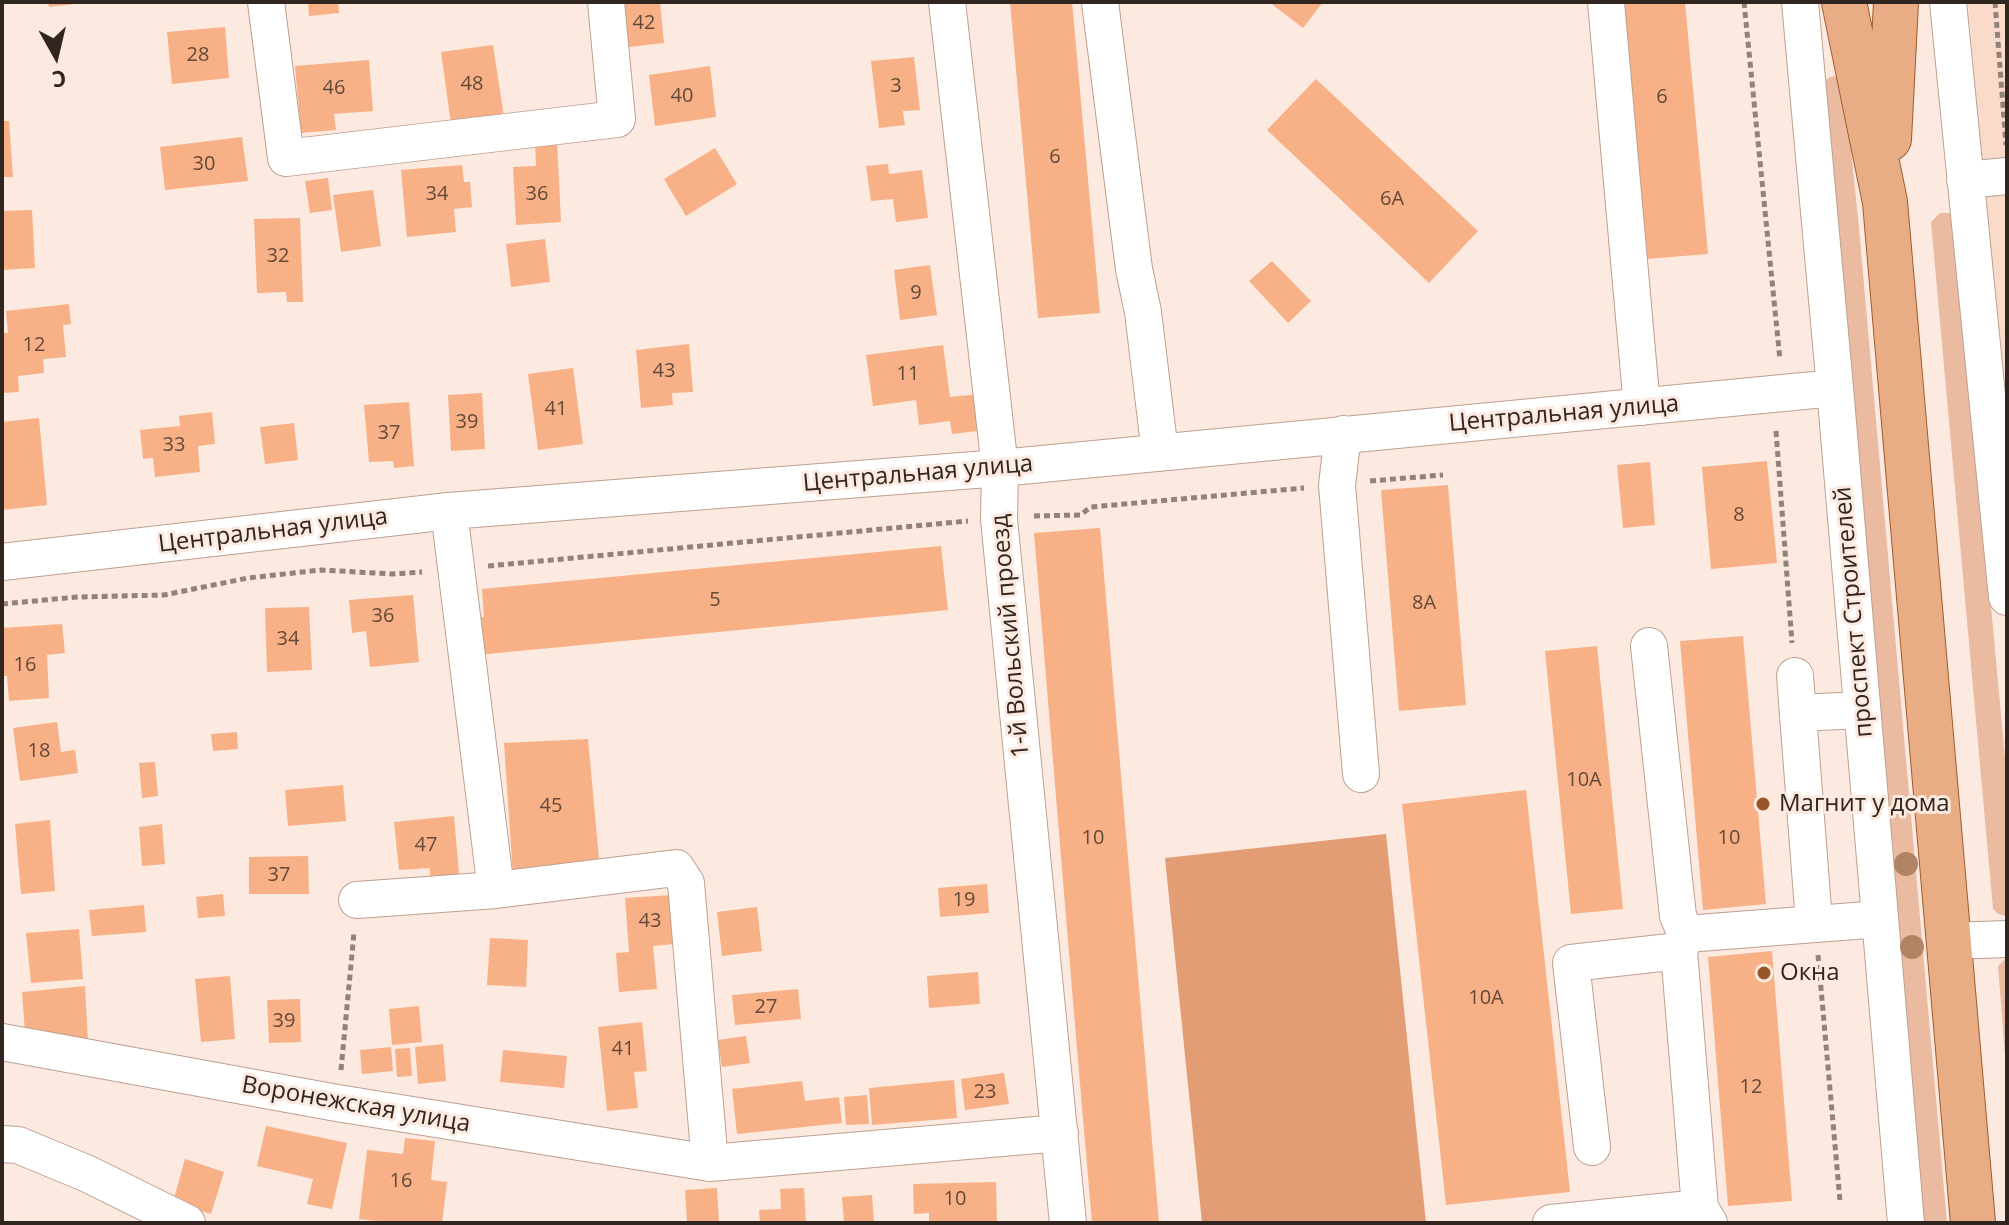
<!DOCTYPE html>
<html>
<head>
<meta charset="utf-8">
<style>
	body { margin:0 }
	#map { position:relative; width:2009px; height:1225px; overflow:hidden; background:#fce9df; font-family:"Open Sans",sans-serif }
	canvas { display:block }
	.frame { position:absolute; inset:0; border:4px solid #31261f; pointer-events:none }
	.north { position:absolute; left:16px; top:16px; width:80px; height:80px; -webkit-text-stroke:6px #fce9df; paint-order:stroke; rotate:172deg; font-size:22px; font-weight:700; line-height:32px; text-align:center; color:#31261f }
	.north::after { content:''; display:block; margin:auto; width:28px; height:36px; background:#31261f; clip-path:polygon(50% 0,100% 100%,50% 72%,0 100%) }
</style>
</head>
<body>
<div id="map">
<canvas width="2009" height="1225"></canvas>
<div class="frame"></div>
<div class="north">С</div>
</div>
<script>
const ctx = document.querySelector('canvas').getContext('2d');
ctx.lineJoin = 'round';
function fill(path, color) { ctx.fillStyle = color; ctx.fill(path, 'evenodd'); }
const poly = rows => new Path2D(rows.map(r => 'M' + r).join(''));
function strokePath(path, color, width, dash) { ctx.strokeStyle = color; ctx.lineWidth = width; ctx.lineCap = dash ? 'butt' : 'round'; ctx.setLineDash(dash || []); ctx.stroke(path); }
function drawText(font, color, halo, rows, align = 'center') {
  ctx.font = font + ' "Open Sans",sans-serif'; ctx.lineWidth = 6; ctx.setLineDash([]); ctx.textBaseline = 'middle'; ctx.strokeStyle = halo; ctx.fillStyle = color; for (const [text, x, y, turn = 0] of rows) {
    ctx.save(); ctx.translate(x, y); ctx.rotate((+turn || 0) * Math.PI / 180); ctx.textAlign = isNaN(turn) ? turn : align; if (halo) ctx.strokeText(text, 0, 0); ctx.fillText(text, 0, 0); ctx.restore();
  }
}
fill(poly([
	[1968,2,2007,2,2007,403,1980,141]
]), '#fadbca');
fill(poly([
	[1834,76,1844,81,1859,228,1947,1223,1923,1223,1824,83,1828,78],
	[1940,213,1949,213,1955,218,2007,779,2006,916,1998,914,1993,909,1931,222],
	[2007,957,2007,1080,1998,966]
]), '#eabba1');
fill(poly([
	[1386,834,1426,1223,1202,1223,1165,858]
]), '#e39d74');
fill(poly([
	[48,2,75,2,75,4,49,7],
	[308,2,338,2,339,13,309,16],
	[624,2,660,2,664,43,629,47],
	[1010,2,1072,2,1100,313,1038,318],
	[1269,2,1323,2,1303,28],
	[1622,2,1685,2,1708,254,1646,259],
	[225,27,229,78,172,84,167,32],
	[493,45,504,117,451,124,441,52],
	[914,57,920,110,903,111,905,125,879,128,871,61],
	[369,60,373,111,334,114,336,130,301,133,295,66],
	[710,66,716,117,655,126,649,75],
	[1316,79,1478,231,1429,283,1267,130],
	[2,121,9,121,13,177,2,177],
	[242,137,248,181,165,190,160,147],
	[557,140,561,222,516,225,513,167,536,166,535,141],
	[715,148,737,184,686,216,664,179],
	[888,164,889,174,922,170,928,218,896,222,893,199,871,201,866,166],
	[462,165,464,182,470,182,472,207,454,209,456,232,407,237,401,170],
	[328,178,332,210,310,213,305,181],
	[373,190,381,246,341,252,333,195],
	[32,210,35,268,2,270,2,211],
	[300,218,303,302,287,302,286,292,257,293,254,219],
	[545,239,550,282,511,287,506,244],
	[1272,261,1311,301,1288,323,1249,281],
	[930,265,937,315,900,320,894,270],
	[69,304,71,324,63,325,66,357,43,359,44,373,18,376,19,392,2,393,2,333,8,333,6,311],
	[689,344,693,392,672,393,673,405,641,408,636,350],
	[943,345,950,397,980,394,985,430,952,434,950,421,919,425,916,400,873,406,866,355],
	[573,368,583,444,538,450,528,374],
	[482,393,485,449,451,451,448,395],
	[409,402,414,466,394,468,393,461,369,462,364,405],
	[212,412,215,444,198,446,200,472,155,477,153,458,143,459,140,430,180,426,179,416],
	[39,418,47,505,2,510,2,422],
	[294,423,298,460,265,464,260,427],
	[1767,461,1777,563,1711,569,1702,467],
	[1650,462,1655,525,1623,528,1617,465],
	[1448,485,1466,705,1399,711,1381,490],
	[1100,528,1159,1223,1092,1223,1077,1049,1034,533],
	[941,546,948,610,477,655,474,618,484,617,482,589],
	[413,595,419,662,370,667,366,631,352,633,349,600],
	[309,607,312,670,267,672,265,608],
	[62,624,65,653,47,655,49,698,9,701,7,676,2,676,2,628],
	[1743,636,1766,904,1703,910,1680,641],
	[1597,646,1623,909,1571,914,1545,651],
	[57,722,61,752,75,750,78,773,20,781,13,728],
	[237,732,238,749,213,751,211,734],
	[588,739,600,869,513,876,504,743],
	[155,762,158,796,142,798,139,763],
	[343,785,346,821,288,826,285,790],
	[1526,790,1570,1192,1446,1205,1402,804],
	[454,816,459,874,430,877,430,868,399,870,394,822],
	[50,820,55,891,21,894,15,824],
	[162,824,165,864,142,866,139,827],
	[308,856,309,894,249,894,249,857],
	[987,884,989,913,940,917,938,888],
	[223,894,225,916,198,918,196,897],
	[671,895,675,944,653,946,657,989,619,992,616,953,629,952,625,898],
	[144,905,146,932,92,936,89,910],
	[757,907,762,951,722,956,717,912],
	[79,929,83,979,31,983,26,933],
	[490,938,528,940,526,987,487,985],
	[1772,951,1792,1201,1728,1206,1708,957],
	[978,972,980,1004,929,1008,927,976],
	[230,976,235,1039,201,1042,195,979],
	[85,986,88,1042,25,1032,22,992],
	[798,989,801,1019,735,1025,732,995],
	[300,999,301,1042,269,1043,267,1000],
	[419,1006,422,1042,392,1045,389,1009],
	[642,1022,647,1071,634,1072,638,1108,607,1111,598,1027],
	[746,1036,750,1063,722,1067,718,1040],
	[443,1044,446,1081,418,1084,415,1047],
	[391,1047,393,1071,362,1074,360,1050],
	[410,1048,412,1076,397,1077,395,1049],
	[503,1050,567,1056,564,1088,500,1082],
	[1004,1073,1009,1104,965,1110,961,1079],
	[954,1080,957,1118,872,1125,869,1088],
	[802,1081,805,1101,839,1097,842,1123,737,1134,732,1089],
	[867,1095,869,1124,846,1125,844,1097],
	[266,1126,347,1143,332,1209,307,1204,313,1179,257,1166],
	[405,1138,435,1141,431,1180,447,1182,442,1223,394,1223,359,1219,367,1150,403,1154],
	[185,1159,224,1172,211,1214,173,1202],
	[996,1182,997,1223,929,1223,929,1213,914,1214,913,1184],
	[717,1188,719,1223,687,1223,685,1190],
	[804,1188,806,1223,760,1223,759,1210,781,1209,780,1189],
	[872,1195,874,1223,844,1223,842,1197]
]), '#f8b187');
const minor = poly([
	[266,2,286,158,617,119,606,2],
	[947,2,1000,468,999,519,1068,1223],
	[1100,2,1134,269,1143,312,1160,453],
	[1606,2,1642,407],
	[1800,2,1835,388,1906,1223],
	[1948,2,2007,597],
	[1965,180,2007,176],
	[1343,434,1337,485,1361,774],
	[449,511,496,890],
	[2,562,449,511,1000,468,1835,388],
	[1649,646,1678,916,1686,934,1679,951,1700,1208,1709,1223],
	[1795,676,1814,922],
	[1798,713,1862,710],
	[357,900,496,890,676,868,686,883,710,1163],
	[1686,934,1880,919],
	[1949,941,2007,939],
	[2,1042,337,1103,710,1163,1060,1133],
	[2,1144,18,1145,88,1174,187,1223],
	[1592,1147,1571,963,1679,951],
	[1551,1223,1700,1208]
]);
const major = poly([
	[1844,2,1885,202,1973,1223],
	[1889,139,1896,2]
]);
strokePath(minor, '#bda090', 38);
strokePath(major, '#a05b2d', 46);
strokePath(poly([
	[1744,2,1780,360],
	[1995,2,2006,145],
	[1776,431,1792,643],
	[1370,481,1443,475],
	[1034,516,1080,515,1091,507,1304,488],
	[488,566,968,521],
	[2,604,77,597,164,595,248,578,321,570,393,574,422,572],
	[1818,955,1840,1201],
	[341,1070,354,933]
]), '#92837a', 5, [6, 4]);
strokePath(minor, '#fff', 36);
strokePath(major, '#e9ad85', 44);
ctx.fillStyle = '#b08464';
for (const [x, y] of [
	[1906,864],
	[1912,947]
]) { ctx.beginPath(); ctx.arc(x, y, 12, 0, 2 * Math.PI); ctx.fill(); }
for (const [x, y, r, color] of [
	[1763,804,8,"#985427"],
	[1764,973,8,"#985427"]
]) { const dot = new Path2D(); dot.arc(x, y, r, 0, 2 * Math.PI); ctx.fillStyle = color; ctx.fill(dot); strokePath(dot, '#fce9df', 3); }
drawText('20px', '#634939', null, [
	["42",644,23],
	["28",198,55],
	["48",472,84],
	["3",896,86],
	["46",334,88],
	["40",682,96],
	["6",1662,97],
	["6",1055,157],
	["30",204,164],
	["34",437,194],
	["36",537,194],
	["6А",1392,199],
	["32",278,256],
	["9",916,293],
	["12",34,345],
	["43",664,371],
	["11",908,374],
	["41",556,409],
	["39",467,422],
	["37",389,433],
	["33",174,445],
	["8",1739,515],
	["5",715,600],
	["8А",1424,603],
	["36",383,616],
	["34",288,639],
	["16",25,665],
	["18",39,751],
	["10А",1584,780],
	["45",551,806],
	["10",1093,838],
	["10",1729,838],
	["47",426,845],
	["37",279,875],
	["19",964,900],
	["43",650,921],
	["10А",1486,998],
	["27",766,1007],
	["39",284,1021],
	["41",623,1049],
	["12",1751,1087],
	["23",985,1092],
	["16",401,1181],
	["10",955,1199]
]);
drawText('24px', '#31261f', '#fce9df', [
	["Центральная улица",1564,414,-5],
	["Центральная улица",918,474,-5],
	["Центральная улица",273,531,-7],
	["проспект Строителей",1854,612,-95],
	["1-й Вольский проезд",1011,636,-95],
	["Воронежская улица",356,1105,10]
]);
drawText('24px', '#31261f', '#fce9df', [
	["Магнит у дома",1779,804],
	["Окна",1780,973]
], 'left');
</script>
</body>
</html>
